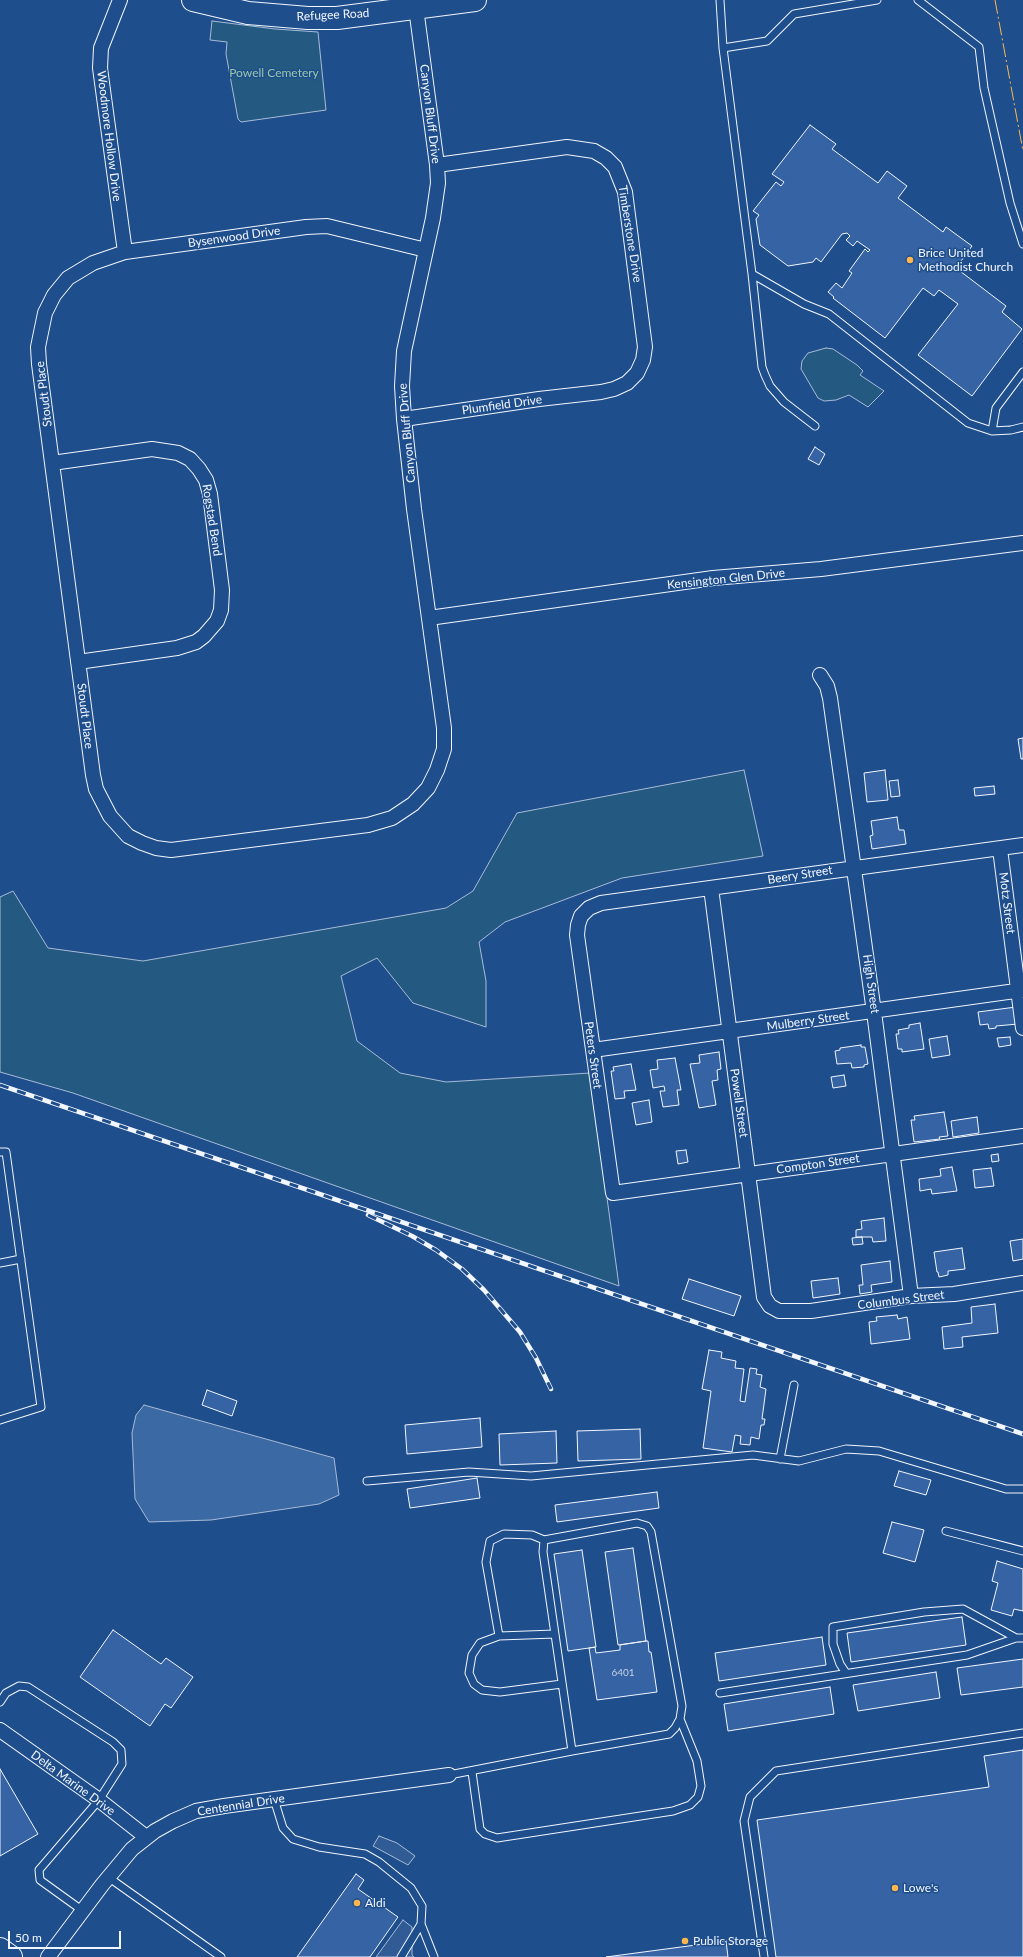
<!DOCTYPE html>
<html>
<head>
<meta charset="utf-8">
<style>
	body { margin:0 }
	#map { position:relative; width:1023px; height:1957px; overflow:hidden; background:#1f4e8c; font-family:Lato,sans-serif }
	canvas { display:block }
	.scale { position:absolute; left:8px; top:1931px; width:113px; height:18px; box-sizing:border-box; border:2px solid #f2f6ff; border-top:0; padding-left:5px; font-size:12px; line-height:14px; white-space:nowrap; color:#f2f6ff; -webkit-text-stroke:3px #1f4e8c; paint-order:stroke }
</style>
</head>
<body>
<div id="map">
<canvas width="1023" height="1957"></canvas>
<div class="scale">50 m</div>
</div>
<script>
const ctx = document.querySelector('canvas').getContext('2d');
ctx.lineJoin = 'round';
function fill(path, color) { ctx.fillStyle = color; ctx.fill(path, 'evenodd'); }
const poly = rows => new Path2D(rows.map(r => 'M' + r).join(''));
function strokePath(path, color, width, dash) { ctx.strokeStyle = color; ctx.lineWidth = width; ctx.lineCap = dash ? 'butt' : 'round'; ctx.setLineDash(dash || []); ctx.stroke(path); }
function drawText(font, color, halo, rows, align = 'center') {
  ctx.font = font + ' Lato,sans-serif'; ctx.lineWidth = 3; ctx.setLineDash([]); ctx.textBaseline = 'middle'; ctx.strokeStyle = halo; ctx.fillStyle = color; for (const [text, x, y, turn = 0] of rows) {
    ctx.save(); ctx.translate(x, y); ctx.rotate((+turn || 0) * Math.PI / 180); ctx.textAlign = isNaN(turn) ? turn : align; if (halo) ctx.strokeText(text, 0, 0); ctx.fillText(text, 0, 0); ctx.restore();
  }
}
const green = poly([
	[212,21,275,29,318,32,326,110,241,122,238,119,226,54,227,42,210,40,212,21],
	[826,348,833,349,857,365,863,371,860,375,884,391,868,407,849,395,836,400,824,401,818,398,801,369,802,361,808,353,826,348],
	[744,770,763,856,622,878,505,922,479,942,486,981,486,1027,413,1003,377,958,341,976,357,1041,400,1073,446,1082,590,1073,619,1286,73,1093,0,1072,0,897,13,891,48,948,143,961,446,908,473,891,517,813,744,770]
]);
fill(green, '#245a82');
strokePath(green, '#a8bbd7', 1);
const parking = poly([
	[379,1836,397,1843,415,1856,408,1865,373,1846,379,1836],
	[403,1920,412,1927,412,1955,414,1957,376,1957,403,1920]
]);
fill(parking, '#305b95');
strokePath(parking, '#a8bbd7', 1);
const water = poly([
	[144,1405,334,1458,339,1495,319,1504,211,1520,149,1522,135,1499,134,1476,132,1433,136,1415,144,1405]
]);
fill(water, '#3b69a3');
strokePath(water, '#a8bbd7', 1);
const building = poly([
	[810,125,836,144,832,149,878,183,887,171,907,186,898,198,943,232,946,227,972,246,956,268,1006,306,1002,312,1022,329,972,396,918,355,958,304,939,290,934,296,923,288,885,338,833,298,834,297,828,292,836,283,842,288,852,273,849,271,865,249,868,252,870,250,857,241,853,246,846,240,850,236,847,233,842,234,821,262,816,258,813,262,788,266,760,245,756,219,759,215,753,211,776,182,781,186,784,182,772,174,810,125],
	[815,447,825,454,819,465,808,459,815,447],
	[1023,738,1023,759,1021,759,1018,739,1023,738],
	[885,770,888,800,867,802,864,773,885,770],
	[898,780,900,796,891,797,889,781,898,780],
	[994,786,995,794,975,796,974,788,994,786],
	[897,817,899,830,904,830,906,844,872,849,870,836,873,835,871,821,897,817],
	[1016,1007,1018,1024,996,1026,996,1028,989,1029,988,1024,980,1025,978,1012,1016,1007],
	[920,1023,924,1049,902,1052,902,1049,898,1049,896,1034,899,1034,898,1030,909,1028,909,1025,920,1023],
	[947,1036,950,1055,932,1058,929,1039,947,1036],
	[1010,1037,1011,1045,999,1047,997,1038,1010,1037],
	[861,1045,861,1047,865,1047,868,1064,864,1065,864,1067,852,1068,851,1063,837,1064,835,1051,840,1050,840,1048,861,1045],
	[719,1052,721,1069,717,1070,718,1080,712,1081,716,1105,699,1108,690,1064,700,1063,699,1055,719,1052],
	[675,1058,681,1090,677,1090,679,1105,663,1107,660,1091,665,1091,664,1086,653,1088,650,1070,658,1069,657,1060,675,1058],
	[631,1064,636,1090,624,1091,625,1098,615,1099,611,1071,614,1071,613,1067,631,1064],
	[844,1075,846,1086,833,1088,831,1077,844,1075],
	[649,1100,652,1122,636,1125,632,1103,649,1100],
	[944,1112,948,1136,939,1137,940,1139,914,1142,911,1120,915,1120,914,1116,944,1112],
	[977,1117,979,1133,953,1137,951,1121,977,1117],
	[686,1150,688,1162,678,1164,676,1151,686,1150],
	[998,1154,999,1161,992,1162,991,1155,998,1154],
	[952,1167,957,1191,932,1194,931,1189,920,1191,919,1179,941,1176,940,1169,952,1167],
	[991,1168,994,1186,975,1188,973,1170,991,1168],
	[884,1218,886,1241,873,1242,872,1237,856,1237,856,1230,862,1229,861,1221,884,1218],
	[862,1237,863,1244,853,1245,852,1238,862,1237],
	[1023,1239,1023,1259,1013,1261,1010,1241,1023,1239],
	[962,1248,965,1269,948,1271,948,1275,939,1277,938,1272,937,1272,934,1252,962,1248],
	[890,1261,892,1282,871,1285,872,1292,860,1294,859,1285,863,1285,861,1265,890,1261],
	[838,1278,840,1294,813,1298,811,1281,838,1278],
	[689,1279,741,1296,734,1316,682,1299,689,1279],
	[995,1304,998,1333,962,1337,963,1347,944,1349,942,1327,972,1323,971,1307,995,1304],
	[897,1315,898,1319,907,1317,910,1339,871,1344,869,1322,877,1321,876,1317,897,1315],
	[709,1350,722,1352,721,1358,736,1361,735,1368,744,1369,740,1401,745,1402,750,1368,757,1369,756,1374,762,1375,760,1387,766,1389,762,1419,765,1419,764,1425,761,1425,759,1439,751,1437,750,1445,740,1444,741,1436,735,1435,732,1452,703,1448,711,1391,702,1389,709,1350],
	[207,1390,237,1401,232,1416,202,1405,207,1390],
	[480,1418,482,1447,407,1454,405,1425,480,1418],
	[640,1429,641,1459,578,1461,577,1431,640,1429],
	[556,1431,557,1463,500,1465,499,1434,556,1431],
	[899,1471,931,1480,926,1495,894,1486,899,1471],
	[477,1478,480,1498,410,1508,407,1489,477,1478],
	[657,1492,659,1508,557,1522,555,1505,657,1492],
	[892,1522,924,1530,915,1562,883,1553,892,1522],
	[633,1548,646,1641,618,1645,605,1552,633,1548],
	[582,1550,596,1647,568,1651,554,1554,582,1550],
	[997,1561,1023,1569,1023,1611,1014,1609,1012,1616,991,1610,998,1583,992,1581,997,1561],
	[962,1617,966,1645,851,1662,847,1633,962,1617],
	[113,1630,161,1664,166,1658,193,1677,171,1708,165,1704,150,1726,80,1677,113,1630],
	[822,1637,826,1665,719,1681,715,1653,822,1637],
	[646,1641,648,1641,649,1652,651,1652,657,1692,597,1700,589,1648,595,1647,596,1653,620,1650,620,1645,646,1641],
	[1023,1659,1023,1687,961,1695,957,1668,1023,1659],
	[936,1672,940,1698,858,1711,853,1685,936,1672],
	[830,1687,834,1714,728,1731,724,1704,830,1687],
	[1023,1750,1023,1957,776,1957,757,1820,989,1787,984,1756,1023,1750],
	[0,1769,38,1834,0,1856,0,1769],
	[356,1874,364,1880,358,1889,398,1917,370,1957,297,1957,356,1874],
	[726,1941,728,1957,606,1957,726,1941]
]);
fill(building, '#3563a3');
strokePath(building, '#f2f6ff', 1);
const lane = poly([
	[720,0,723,48,752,274,804,304,829,314,968,423,992,431,1011,430,1023,427],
	[918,0,979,47,984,88,1010,203,1023,244],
	[723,48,767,41,794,14,877,0],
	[752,274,762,367,765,375,770,386,784,402,815,426],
	[992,431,996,408,1023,372],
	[0,1152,6,1152,41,1407,0,1420],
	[0,1263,21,1259],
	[780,1459,794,1385],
	[367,1481,469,1472,531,1476,753,1455,799,1461,846,1449,879,1451,1006,1489,1023,1489],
	[946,1531,1023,1551],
	[544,1540,532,1535,504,1534,490,1541,486,1562,499,1636,555,1634],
	[499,1636,480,1643,472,1655,469,1673,474,1684,482,1690,500,1692,562,1684],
	[846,1673,840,1664,833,1644,833,1627,924,1612,963,1609,1016,1638],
	[720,1693,967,1655,1016,1638,1023,1638],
	[0,1702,6,1693,19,1686,28,1687,113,1742,121,1750,122,1764,99,1800,39,1870,40,1880,83,1911],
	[472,1772,480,1829,485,1834,497,1838,673,1811,690,1805,698,1797,701,1786,697,1761,680,1719],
	[449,1775,572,1751,669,1734,675,1728,680,1719,682,1706,651,1532,647,1526,637,1523,544,1540,543,1552,572,1751],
	[274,1799,283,1828,293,1839,319,1847,365,1854,379,1862,411,1888,422,1906,421,1924,401,1957],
	[108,1877,221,1957],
	[421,1924,434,1957],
	[764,1957,744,1821,750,1797,776,1771,1023,1733]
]);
const street = poly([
	[120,0,101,48,100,68,125,252],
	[416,8,437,165,438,183,433,218,404,351,402,386,404,419,414,509,444,728,444,749,437,770,428,788,413,804,392,818,368,825,171,850,156,848,142,843,128,836,110,816,96,789,93,775,39,364,38,347,45,313,54,295,68,278,93,263,125,252,306,227,327,226,426,250],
	[404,419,539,399,601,392,614,389,627,383,637,373,643,360,645,347,625,192,615,167,606,158,594,151,567,147,437,165],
	[52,463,152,449,178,453,190,459,199,469,206,480,210,494,222,590,221,610,217,621,204,636,196,642,177,648,78,662],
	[429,618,713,578,821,569,1023,543],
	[820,675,827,686,830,698,874,1012,911,1296],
	[1023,845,601,903,589,908,581,916,578,925,577,935,613,1193,1023,1136],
	[1000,849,1023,1028],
	[711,888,764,1297,770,1306,779,1311,811,1311,911,1296,954,1294,1023,1283],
	[593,1050,1023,990],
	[0,1730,99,1800,146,1837],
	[48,1957,102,1885,132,1849,155,1831,173,1821,196,1811,224,1806,449,1775]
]);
const primary = poly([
	[193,0,248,13,308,18,337,18,475,0],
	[0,1949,11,1957]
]);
strokePath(lane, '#f2f6ff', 9);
strokePath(street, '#f2f6ff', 16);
strokePath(primary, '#f2f6ff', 24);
strokePath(lane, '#1f4e8c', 7);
strokePath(street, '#1f4e8c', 14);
strokePath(primary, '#1f4e8c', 22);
const rail = poly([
	[0,1085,1023,1434],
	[368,1215,412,1236,436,1250,462,1269,484,1290,520,1332,536,1358,551,1389]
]);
strokePath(rail, '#f2f6ff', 4.5);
strokePath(rail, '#1f4e8c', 3, [9]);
strokePath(poly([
	[995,0,1023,151]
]), '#ffb74d', 1, [14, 3, 2, 3]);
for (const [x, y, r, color] of [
	[910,260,4,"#ffb74d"],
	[895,1888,4,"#ffb74d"],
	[357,1903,4,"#ffb74d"],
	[685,1941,4,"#ffb74d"]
]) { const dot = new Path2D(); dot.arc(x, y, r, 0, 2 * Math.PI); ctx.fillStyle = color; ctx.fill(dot); strokePath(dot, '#1f4e8c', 1.5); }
drawText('10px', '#c3d1e8', null, [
	["6401",623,1673]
]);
drawText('12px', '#f2f6ff', '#1f4e8c', [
	["Refugee Road",333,15,-3],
	["Canyon Bluff Drive",430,114,83],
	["Woodmore Hollow Drive",109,136,83],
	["Timberstone Drive",630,234,81],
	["Bysenwood Drive",234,237,-8],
	["Stoudt Place",44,394,-97],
	["Plumfield Drive",502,405,-8],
	["Canyon Bluff Drive",407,433,-95],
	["Rogstad Bend",212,520,81],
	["Kensington Glen Drive",726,579,-6],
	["Stoudt Place",85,716,83],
	["Beery Street",800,875,-9],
	["Motz Street",1007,903,83],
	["High Street",871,984,82],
	["Mulberry Street",808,1021,-8],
	["Peters Street",593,1055,82],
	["Powell Street",739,1103,82],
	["Compton Street",818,1164,-8],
	["Columbus Street",901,1300,-7],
	["Delta Marine Drive",73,1783,36],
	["Centennial Drive",241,1805,-9]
]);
drawText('12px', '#97c8a6', '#1f4e8c', [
	["Powell Cemetery",274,73]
]);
drawText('12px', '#f2f6ff', '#1f4e8c', [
	["Brice United",918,253],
	["Methodist Church",918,267],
	["Lowe's",903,1888],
	["Aldi",365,1903],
	["Public Storage",693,1941]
], 'left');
</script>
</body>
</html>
